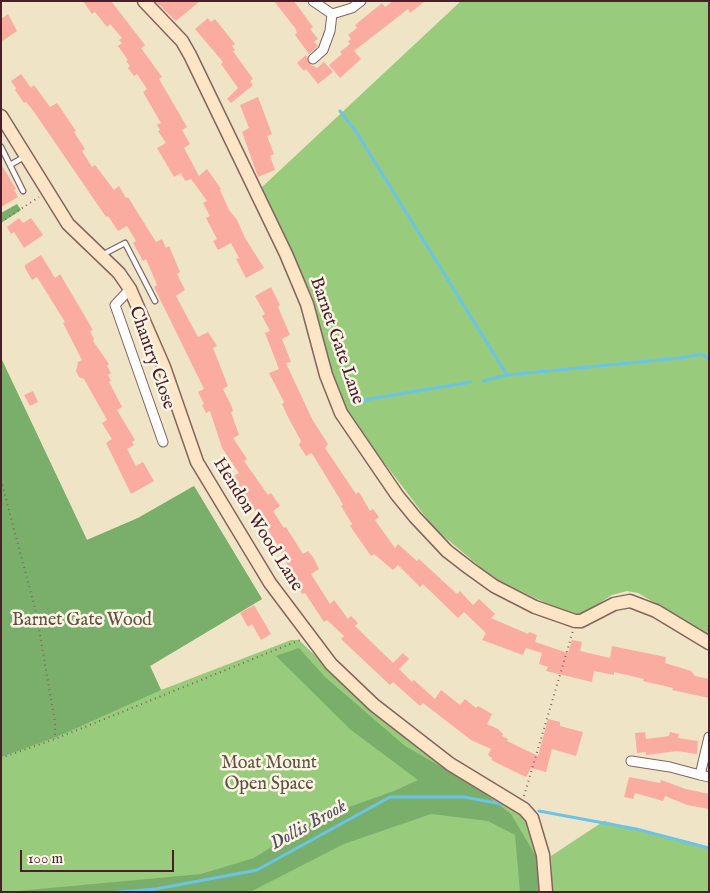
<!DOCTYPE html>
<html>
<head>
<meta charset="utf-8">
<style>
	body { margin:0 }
	#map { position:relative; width:710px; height:893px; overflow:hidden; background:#f0e4c6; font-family:"IM FELL English",serif }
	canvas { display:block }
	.frame { position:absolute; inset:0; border:2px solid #4a1f2b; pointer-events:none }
	.scale { position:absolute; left:20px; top:850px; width:154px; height:22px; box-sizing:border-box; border:2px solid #4a1f2b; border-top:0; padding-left:6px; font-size:15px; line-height:18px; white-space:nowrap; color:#4a1f2b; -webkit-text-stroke:4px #fcf5e5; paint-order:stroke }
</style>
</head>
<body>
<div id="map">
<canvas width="710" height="893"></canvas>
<div class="frame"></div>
<div class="scale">100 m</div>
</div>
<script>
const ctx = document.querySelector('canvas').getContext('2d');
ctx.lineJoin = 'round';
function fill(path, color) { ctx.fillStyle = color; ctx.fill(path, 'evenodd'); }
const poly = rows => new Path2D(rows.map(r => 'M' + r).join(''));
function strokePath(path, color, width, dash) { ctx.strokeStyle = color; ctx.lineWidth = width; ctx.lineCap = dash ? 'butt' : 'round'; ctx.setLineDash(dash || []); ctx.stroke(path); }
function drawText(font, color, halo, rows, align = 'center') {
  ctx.font = font + ' "IM FELL English",serif'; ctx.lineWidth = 5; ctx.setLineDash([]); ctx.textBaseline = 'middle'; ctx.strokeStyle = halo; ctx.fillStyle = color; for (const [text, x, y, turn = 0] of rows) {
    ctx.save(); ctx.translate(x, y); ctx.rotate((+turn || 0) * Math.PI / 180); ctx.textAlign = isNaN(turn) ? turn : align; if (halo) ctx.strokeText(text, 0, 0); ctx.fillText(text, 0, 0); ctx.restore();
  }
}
fill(poly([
	[461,1,709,1,709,635,638,593,627,591,612,595,587,611,578,614,564,612,492,577,434,528,350,418,331,375,313,298,261,188],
	[1,358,87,540,138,518,194,486,262,599,150,666,161,690,291,640,299,640,340,680,532,818,545,892,1,892],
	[604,821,709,847,709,892,552,892,551,856]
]), '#98cb7b');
fill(poly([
	[17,204,21,210,1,223,1,213],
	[1,358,87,540,138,518,194,486,262,599,150,666,161,690,59,736,1,757],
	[299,648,325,677,405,746,476,787,511,814,537,858,541,892,520,892,515,835,488,821,431,814,344,844,250,892,7,892,201,874,254,858,315,819,394,791,418,780,351,730,276,656]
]), '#7aaf6b');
strokePath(poly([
	[340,111,355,130,507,375,680,358,702,354,709,359],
	[483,381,507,375],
	[352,402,471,382],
	[539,811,636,829,709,848],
	[119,892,156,889,257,870,390,797,464,797,507,805]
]), '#6ac4e7', 3);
fill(poly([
	[83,1,111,1,145,45,141,48,162,77,159,79,187,127,182,130,190,144,184,148,199,176,207,169,221,189,220,190,229,210,237,220,245,238,264,268,246,278,236,259,239,258,231,243,218,250,213,241,217,239,206,218,210,216,203,203,207,201,191,179,185,181,181,173,174,177,157,148,166,143,158,131,160,130,157,125,161,123,143,92,147,89,137,74,134,76,128,68,130,66,126,61,128,60,118,46,122,43,119,40,122,38,110,24,107,27,95,12,92,14],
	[155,1,200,1,176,21],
	[274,1,294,1,313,27,310,29,318,39,314,42,318,46,309,54,295,35,297,33,295,28],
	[393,1,425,1,410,13,408,9,354,51,361,59,340,78,329,65,342,54,340,52,350,44,348,41,351,39,348,35,357,28,355,25,382,3,385,7],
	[8,14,17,31,1,42,1,19],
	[208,18,211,22,215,19,235,44,232,46,235,50,233,51,253,79,250,81,253,85,231,103,227,99,238,88,221,64,223,62,195,29],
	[306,55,311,65,317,68,324,62,333,72,318,84,306,69,304,71,297,63],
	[21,74,31,88,34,85,50,107,57,103,76,131,74,132,85,149,82,151,92,167,95,165,114,190,119,186,126,198,128,197,156,242,162,239,166,248,169,246,180,272,177,274,185,290,176,296,198,337,208,332,217,346,213,348,228,386,223,389,231,405,233,411,231,412,239,435,233,438,247,459,244,461,268,495,271,493,280,506,273,511,284,528,286,527,303,554,308,551,313,557,319,569,311,574,330,604,334,600,348,619,351,616,358,623,355,626,393,663,403,653,409,659,399,669,412,682,414,680,435,699,441,690,460,705,465,699,476,708,478,706,492,714,487,724,498,729,503,734,502,736,508,739,507,741,538,756,548,719,560,722,560,726,583,732,576,756,552,749,546,772,531,768,526,777,491,760,492,758,488,755,491,749,471,740,423,703,420,706,393,682,390,685,341,639,344,636,327,620,324,622,305,593,302,594,277,544,233,477,239,473,222,448,210,411,206,413,202,405,204,404,198,392,204,389,154,287,157,285,146,259,143,261,133,243,136,241,127,226,118,231,108,216,106,217,32,109,26,102,24,103,15,90,16,88,11,81],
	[258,97,272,134,267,136,274,154,270,156,275,170,258,177,242,132,249,128,240,105],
	[1,164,16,189,14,190,18,197,1,207],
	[19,218,23,223,31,218,43,235,24,248,14,232,11,234,7,227],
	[41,255,55,278,60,274,93,330,90,331,94,339,93,341,109,364,107,366,111,373,108,375,111,381,109,382,122,407,117,410,135,440,132,442,134,445,127,449,136,466,143,462,154,481,131,494,106,443,112,439,102,423,107,420,84,379,79,377,76,371,78,362,82,360,63,323,65,322,37,277,32,280,25,268,25,265],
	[271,287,280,305,278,307,290,335,282,339,291,362,286,363,312,419,328,444,325,448,356,494,359,492,370,511,373,509,379,517,375,520,395,548,398,544,417,561,419,559,457,594,460,591,473,605,479,599,495,614,491,618,528,634,529,632,537,635,535,642,568,653,572,640,582,642,580,651,610,658,612,646,666,657,665,663,691,671,695,676,709,679,709,698,672,690,673,688,643,681,644,679,614,672,614,675,594,671,592,682,546,671,548,667,539,664,542,653,526,648,523,655,482,640,486,633,464,612,458,618,423,584,420,587,398,565,393,570,374,554,371,556,350,526,352,524,341,506,343,505,341,501,313,455,311,453,306,456,299,445,301,441,288,417,282,404,284,402,269,373,279,369,265,333,270,331,262,316,265,314,255,296],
	[33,391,38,402,30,406,24,395],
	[254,605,271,634,261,640,252,624,248,627,240,613],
	[645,732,646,739,669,736,670,732,679,734,678,738,698,741,697,754,677,751,646,755,646,752,637,753,635,733],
	[629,777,660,783,661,780,686,789,709,794,709,809,687,805,665,796,663,801,635,793,633,799,624,797]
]), '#faaca1');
const lane = poly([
	[1,147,23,191],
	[10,165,24,157],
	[102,255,125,243,155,301]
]);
const street = poly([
	[313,1,332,14,352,8,361,1],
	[313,59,323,50,330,31,332,14],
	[130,289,115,305,163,442],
	[709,737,700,775,709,777],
	[631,761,670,767,700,775]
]);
const secondary = poly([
	[144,1,182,41,190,55,286,254,307,304,326,375,341,413,397,495,415,517,447,551,469,568,494,586,535,607,575,621,581,621,614,604,630,601,656,611,709,643],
	[1,116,68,224,119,273,130,289,164,367,197,462,270,583,331,664,374,705,450,764,524,809,532,818,543,855,546,892]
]);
strokePath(lane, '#846461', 7);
strokePath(street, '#846461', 11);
strokePath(secondary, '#846461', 15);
strokePath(poly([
	[1,222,39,197],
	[1,480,36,612,55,722,55,739],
	[1,758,55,739,300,640],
	[524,796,573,631]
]), '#846461', 2, [1, 4]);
strokePath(lane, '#fff', 4.5);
strokePath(street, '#fff', 9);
strokePath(secondary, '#fde5c5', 12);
drawText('18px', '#4a1f2b', '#fcf5e5', [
	["Barnet Gate Lane",336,341,71],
	["Chantry Close",151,358,71],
	["Hendon Wood Lane",257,525,58]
]);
drawText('18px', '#615343', '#fcf5e5', [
	["Barnet Gate Wood",82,621],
	["Moat Mount",269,764],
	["Open Space",269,785]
]);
drawText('italic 19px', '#545163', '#fcf5e5', [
	["Dollis Brook",309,826,-29]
]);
</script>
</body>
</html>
